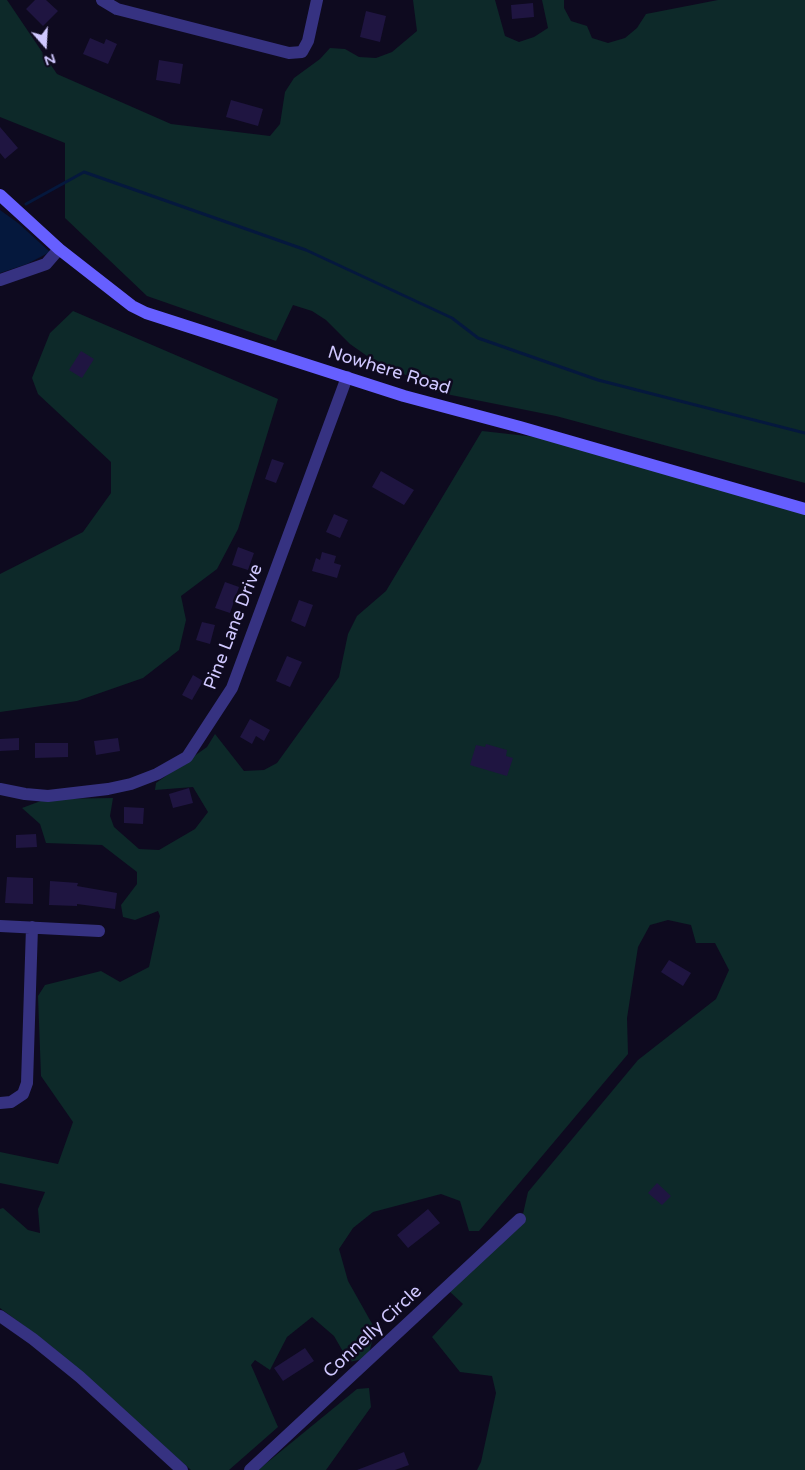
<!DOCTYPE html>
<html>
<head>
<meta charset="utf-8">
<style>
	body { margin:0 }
	#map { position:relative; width:805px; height:1470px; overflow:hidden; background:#0e0a1f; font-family:"Varela Round",sans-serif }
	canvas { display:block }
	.north { position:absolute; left:20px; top:20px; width:50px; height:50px; -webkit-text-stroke:4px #0e0a1f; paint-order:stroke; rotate:161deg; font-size:14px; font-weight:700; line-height:20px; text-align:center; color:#d0c8ff }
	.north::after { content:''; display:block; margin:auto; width:18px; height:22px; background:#d0c8ff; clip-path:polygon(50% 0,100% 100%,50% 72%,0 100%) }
</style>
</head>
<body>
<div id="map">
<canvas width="805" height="1470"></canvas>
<div class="north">N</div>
</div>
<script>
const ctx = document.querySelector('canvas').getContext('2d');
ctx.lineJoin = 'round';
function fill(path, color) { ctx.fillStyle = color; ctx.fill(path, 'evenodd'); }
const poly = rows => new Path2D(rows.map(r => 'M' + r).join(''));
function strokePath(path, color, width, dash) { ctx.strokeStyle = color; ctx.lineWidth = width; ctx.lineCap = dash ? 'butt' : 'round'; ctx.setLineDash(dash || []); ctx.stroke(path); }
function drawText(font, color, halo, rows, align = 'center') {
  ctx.font = font + ' "Varela Round",sans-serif'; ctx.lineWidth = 5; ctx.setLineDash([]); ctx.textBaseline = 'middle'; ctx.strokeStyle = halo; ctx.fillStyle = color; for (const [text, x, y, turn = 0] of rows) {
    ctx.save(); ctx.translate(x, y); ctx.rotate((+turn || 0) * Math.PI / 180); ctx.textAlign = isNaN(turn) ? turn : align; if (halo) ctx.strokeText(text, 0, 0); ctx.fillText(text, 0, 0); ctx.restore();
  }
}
fill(poly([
	[0,0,7,0,57,74,171,124,270,136,280,124,285,92,294,78,320,59,330,48,345,49,359,57,376,58,392,52,417,31,413,0,495,0,505,36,519,42,534,37,548,28,542,0,564,0,564,8,571,21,587,26,592,38,608,43,625,38,637,28,646,14,718,0,805,0,805,483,556,416,431,391,422,383,367,356,350,344,326,320,312,311,293,305,276,341,147,296,65,218,65,143,0,117],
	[73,311,278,399,238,529,217,569,181,596,186,620,179,650,143,678,77,701,0,712,0,574,83,532,111,493,111,462,38,394,32,378,50,333],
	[482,431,536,437,805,514,805,1470,477,1470,481,1462,496,1393,492,1376,460,1372,432,1337,463,1304,448,1290,520,1227,528,1192,638,1060,716,999,729,970,715,943,696,943,691,925,668,920,650,925,638,947,627,1018,628,1054,479,1231,469,1231,460,1201,441,1194,373,1212,353,1228,339,1249,348,1281,375,1329,368,1358,349,1362,334,1336,312,1317,287,1337,270,1370,255,1360,251,1365,278,1427,229,1470,191,1470,51,1346,0,1308,0,1209,3,1208,28,1230,40,1233,38,1209,45,1192,0,1183,0,1152,58,1164,73,1122,41,1076,38,996,45,985,101,971,120,982,149,967,160,916,158,911,135,920,123,917,121,905,137,884,137,872,102,845,46,843,40,824,22,808,46,799,113,798,110,816,114,827,139,849,159,850,195,829,208,812,193,787,155,790,156,783,207,747,215,734,244,771,264,770,277,763,339,677,348,634,357,616,386,591],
	[369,1388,371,1407,326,1470,258,1470,357,1389]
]), '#0d2929');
fill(poly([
	[0,210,18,223,50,252,27,264,0,273]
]), '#05183d');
strokePath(poly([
	[26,204,84,172,306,250,452,318,478,338,598,380,805,433]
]), '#05183d', 3);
fill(poly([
	[35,0,46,0,58,11,43,26,26,9],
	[533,3,534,17,512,19,511,5],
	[366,11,386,16,380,42,360,37],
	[90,38,104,44,106,39,117,44,108,64,83,54],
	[159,60,183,64,180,84,156,80],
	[231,100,263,109,258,126,226,117],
	[0,127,18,148,5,159,0,153],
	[81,351,94,359,82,378,69,370],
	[272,459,284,463,276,483,265,479],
	[381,471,414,490,404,505,372,487],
	[334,514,348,520,340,538,326,532],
	[238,547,254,553,248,570,232,565],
	[322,552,336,556,334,563,341,565,337,578,312,571,316,558,320,560],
	[225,582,239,587,230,613,215,608],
	[299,600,313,605,305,627,291,621],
	[202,622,215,625,210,644,196,640],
	[287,656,302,662,290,687,276,681],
	[193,675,203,681,192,700,182,695],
	[250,719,270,730,264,741,256,736,252,744,240,737],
	[19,738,19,750,0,751,0,739],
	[118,738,120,751,96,755,94,741],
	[35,743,68,743,68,757,35,758],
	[486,744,507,750,506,756,513,758,507,776,470,765,476,745,485,747],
	[189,788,193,803,173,808,169,794],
	[124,807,144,808,143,824,124,823],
	[36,834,37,847,16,848,16,835],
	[7,877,33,878,33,904,5,903],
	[50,881,78,883,77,886,117,893,115,909,77,904,77,906,49,905],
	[669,960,691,973,683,986,661,972],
	[657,1183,671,1196,662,1205,648,1193],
	[428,1209,440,1223,408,1248,397,1235],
	[305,1348,314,1361,283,1381,274,1368],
	[404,1452,409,1465,395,1470,357,1470]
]), '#1f1541');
strokePath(poly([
	[102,0,117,9,289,53,302,52,308,41,317,0],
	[0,280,46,264,59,249],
	[0,789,25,794,48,796,108,789,131,784,157,774,187,757,232,688,347,377],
	[0,926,99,931],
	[0,1103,11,1102,23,1094,27,1083,32,927],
	[0,1316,33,1339,80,1377,182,1470],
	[250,1470,520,1219]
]), '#363281', 12);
strokePath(poly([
	[0,195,59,249,132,306,146,313,404,396,520,427,805,509]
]), '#665fff', 12);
drawText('18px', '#d0c8ff', '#0e0a1f', [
	["Nowhere Road",389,371,17],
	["Pine Lane Drive",234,627,-69],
	["Connelly Circle",373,1332,-43]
]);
</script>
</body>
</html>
